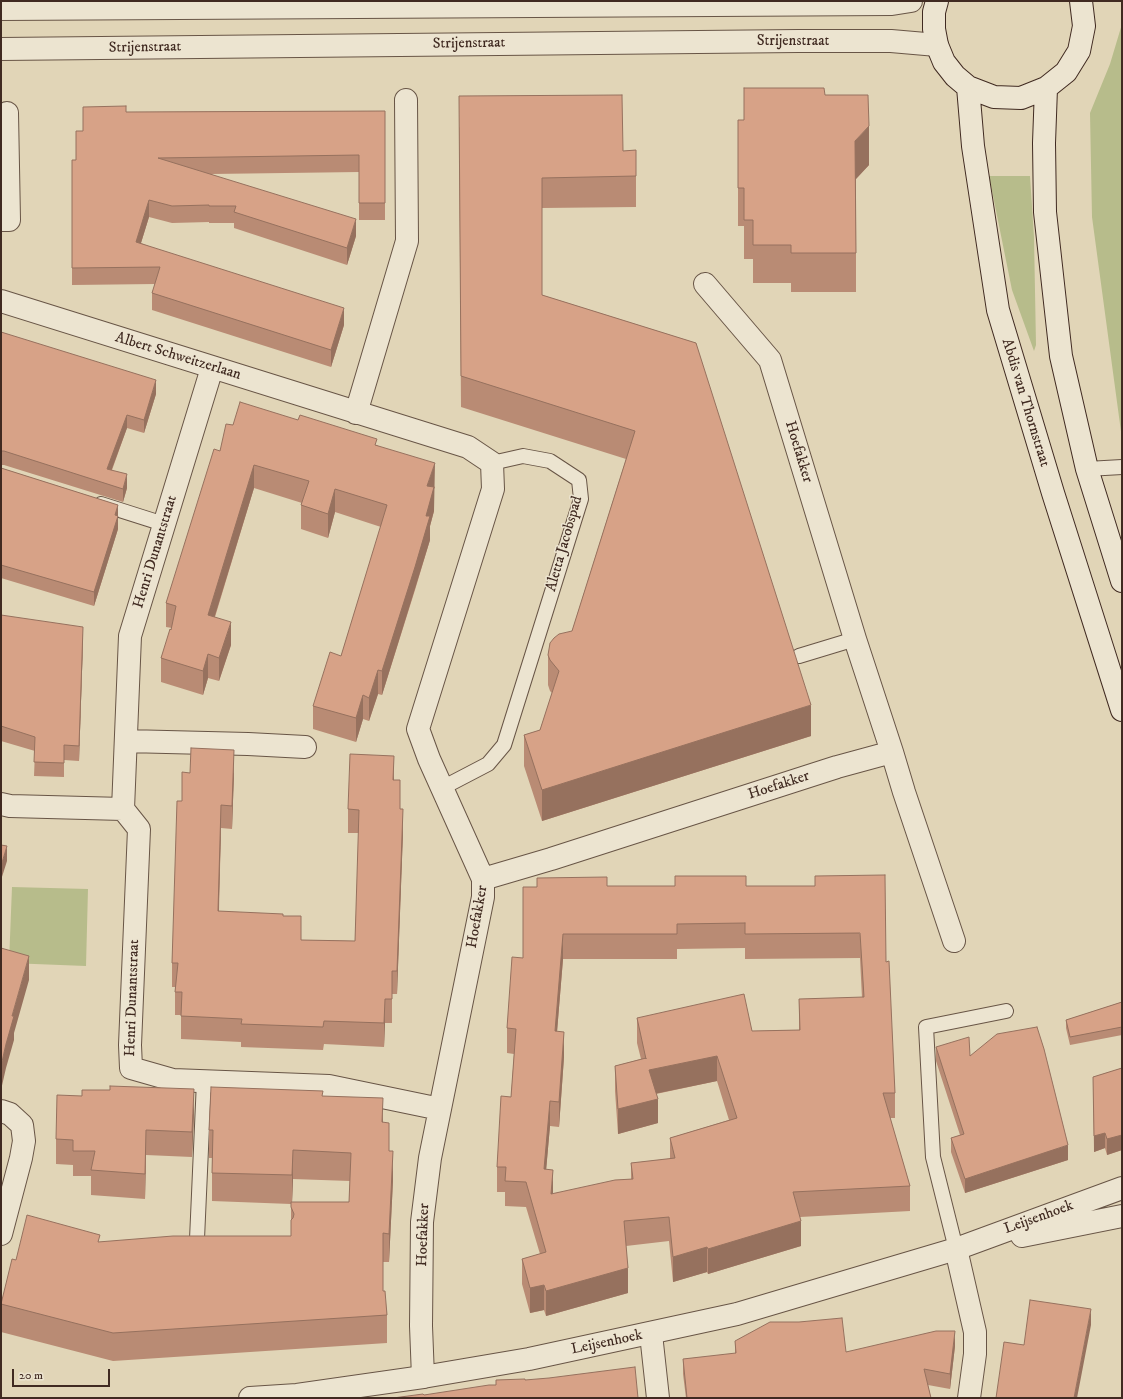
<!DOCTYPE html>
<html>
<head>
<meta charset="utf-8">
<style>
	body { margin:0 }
	#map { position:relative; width:1123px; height:1399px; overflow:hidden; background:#e1d5b7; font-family:"IM FELL DW Pica",serif }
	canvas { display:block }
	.frame { position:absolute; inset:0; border:2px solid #402a21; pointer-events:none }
	.scale { position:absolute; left:12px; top:1369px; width:98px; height:18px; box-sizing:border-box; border:2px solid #402a21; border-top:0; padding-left:5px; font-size:12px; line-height:14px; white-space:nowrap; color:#402a21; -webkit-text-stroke:3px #ece4d0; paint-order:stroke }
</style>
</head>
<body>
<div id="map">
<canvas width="1123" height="1399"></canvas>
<div class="frame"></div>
<div class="scale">20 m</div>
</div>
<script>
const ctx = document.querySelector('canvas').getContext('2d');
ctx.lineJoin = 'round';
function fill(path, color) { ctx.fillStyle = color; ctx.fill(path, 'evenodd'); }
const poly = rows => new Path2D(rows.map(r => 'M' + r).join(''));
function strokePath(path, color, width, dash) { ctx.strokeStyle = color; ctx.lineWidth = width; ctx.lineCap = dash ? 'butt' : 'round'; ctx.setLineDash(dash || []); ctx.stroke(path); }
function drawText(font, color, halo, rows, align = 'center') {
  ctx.font = font + ' "IM FELL DW Pica",serif'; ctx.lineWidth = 3; ctx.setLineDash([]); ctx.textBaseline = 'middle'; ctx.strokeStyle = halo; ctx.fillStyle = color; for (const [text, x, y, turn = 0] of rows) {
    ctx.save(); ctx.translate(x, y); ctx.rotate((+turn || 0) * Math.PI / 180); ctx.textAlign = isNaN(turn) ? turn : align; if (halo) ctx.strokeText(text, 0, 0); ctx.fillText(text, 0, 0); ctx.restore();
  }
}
fill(poly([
	[1122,1,1122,439,1092,217,1090,113,1110,64,1122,24],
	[989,176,1030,176,1034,237,1036,345,1034,351,1012,290],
	[12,887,88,889,86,966,9,963]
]), '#b7bc8b');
const service = poly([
	[1087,469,1122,467],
	[101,504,164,524],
	[799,656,855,639],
	[442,788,488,764,504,745,581,499,579,480,550,461,523,456,492,463],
	[197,1239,204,1081],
	[956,1249,933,1157,926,1027,1006,1011]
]);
const minor = poly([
	[1,220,9,220,7,113],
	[705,284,770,360,855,639,892,752,904,792,954,941],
	[1,301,468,447,492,463,493,489,418,729,429,759,483,879,483,897,430,1158,422,1222,421,1326,423,1377],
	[212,368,130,636,123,809,139,829,130,1045,131,1068,173,1080,329,1086,440,1109],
	[356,413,407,241,406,100],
	[126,741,248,744,305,747],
	[1,804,10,806,123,809],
	[483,879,551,859,837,767,892,752],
	[1,1111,10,1114,22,1125,24,1141,21,1158,1,1234],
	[956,1249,975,1332,975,1354,969,1398],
	[651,1334,658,1398]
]);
const tertiary = poly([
	[1,9,892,4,911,1],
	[1,49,798,41,891,41,937,45],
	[1022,1236,1122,1216],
	[250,1398,297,1395,423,1377,529,1359,737,1314,956,1249,1122,1188]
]);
const secondary = poly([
	[937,1,934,12,934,29,937,45,944,62,955,76,968,87,994,97,1021,98,1046,88,1066,72,1079,51,1084,26,1081,1],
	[968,87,973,146,998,310,1053,493,1122,710],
	[1046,88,1044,143,1045,212,1061,356,1087,469,1122,581]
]);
strokePath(service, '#685546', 16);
strokePath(minor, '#685546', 24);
strokePath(tertiary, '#685546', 24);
strokePath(secondary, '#402a21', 24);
strokePath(service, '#ece4d0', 14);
strokePath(minor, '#ece4d0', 22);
strokePath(tertiary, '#ece4d0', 22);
strokePath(secondary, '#ece4d0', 22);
fill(poly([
	[825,95,869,165,856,179,856,292,791,292,791,283,753,283,753,259,744,259,744,226,738,226,738,120,744,120],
	[385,111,385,220,359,220,359,172,211,174,356,236,347,265,234,228,234,223,209,223,209,222,172,223,149,217,141,243,344,325,331,367,152,310,152,293,155,284,72,285,72,160,76,160,83,131,126,112],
	[459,127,623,151,636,150,636,207,542,208,542,295,696,343,811,736,542,821,524,766,524,735,540,730,552,693,550,691,548,685,548,655,572,631,626,459,461,407],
	[1,332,156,394,144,433,127,428,112,470,127,488,123,502,4,465,1,465],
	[233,425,377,445,435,487,434,489,434,511,430,526,430,540,415,590,382,695,378,694,369,721,363,719,356,742,313,729,313,706,341,656,381,527,335,512,328,538,301,529,301,505,302,503,254,488,215,617,231,645,219,681,208,678,203,695,161,682,161,658,172,628,166,627,166,603,220,451],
	[1,468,118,505,118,529,94,606,1,578],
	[1,615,83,641,79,761,64,760,64,777,34,776,35,751,1,741],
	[190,773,234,773,232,829,221,828,219,911,283,916,301,940,355,941,359,833,348,833,348,809,394,780,400,809,403,832,397,994,392,994,392,1023,385,1023,384,1047,324,1044,323,1050,241,1047,241,1042,181,1039,181,1015,175,1015,175,987,172,987,172,963,182,801],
	[607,886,815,886,886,962,895,1093,895,1118,890,1118,910,1186,910,1211,800,1217,801,1246,708,1274,707,1272,673,1282,669,1241,626,1246,628,1293,546,1316,544,1310,530,1313,522,1284,522,1259,540,1254,526,1207,505,1206,505,1192,497,1192,497,1167,511,1097,514,1054,507,1053,507,1028,523,958],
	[745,948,745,959,860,958,862,998,799,999,799,1030,752,1031,637,1018,637,1043,641,1059,615,1066,615,1091,618,1134,658,1123,656,1094,717,1081,729,1120,670,1138,670,1159,631,1163,631,1179,553,1194,546,1170,550,1126,559,1127,564,1057,557,1032,563,959,677,959,677,949],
	[1122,1002,1122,1035,1070,1045,1066,1028,1066,1020],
	[936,1047,970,1056,1068,1160,965,1193,951,1152,951,1138,960,1135,936,1061],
	[1122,1068,1122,1150,1107,1155,1105,1148,1094,1152,1093,1077],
	[323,1096,383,1122,389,1151,393,1180,389,1262,383,1262,383,1291,387,1315,387,1343,113,1361,1,1332,1,1304,16,1260,100,1242,291,1236,291,1204,212,1201,212,1158,209,1158,209,1130],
	[293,1179,350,1181,349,1202,292,1202],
	[194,1114,192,1157,146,1155,145,1199,91,1195,91,1176,73,1176,73,1165,56,1164,56,1139],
	[735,1341,846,1352,955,1346,950,1389,928,1385,931,1398,686,1398,683,1374,683,1359,735,1354]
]), '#b98b74');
fill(poly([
	[869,126,869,165,855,180,855,141],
	[149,200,149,217,136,259,136,242],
	[356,219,356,236,347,265,347,248],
	[344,308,344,325,331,367,331,350],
	[156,380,156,394,144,433,144,420],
	[127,415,127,428,107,482,107,469],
	[435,463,434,511,430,526,430,540,382,695,382,671,427,486],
	[254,465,254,488,208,638,208,615],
	[127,474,127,488,123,502,123,489],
	[335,489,335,512,328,538,328,514],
	[118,505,118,529,94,606,94,592],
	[231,622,231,645,219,681,219,658],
	[83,627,83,641,79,761,79,746],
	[208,654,208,678,203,695,203,671],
	[378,670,378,694,369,721,369,698],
	[363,695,363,719,356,742,356,718],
	[811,705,811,736,542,821,542,790],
	[234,750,234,773,232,829,232,806],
	[394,756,394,779,393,803,393,780],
	[221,805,221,828,218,934,218,911],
	[403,809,403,832,397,994,397,971],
	[7,846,7,861,1,880,1,866],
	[563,934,563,959,555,1056,555,1031],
	[29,956,29,980,14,1033,14,1040,6,1068,1,1090,1,1066,12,1016],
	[385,999,385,1023,384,1047,384,1023],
	[564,1032,564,1057,559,1127,559,1102],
	[717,1056,717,1081,649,1095,649,1070],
	[194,1089,194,1114,192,1157,192,1132],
	[383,1098,383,1127,382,1122],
	[658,1099,658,1123,618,1134,618,1109],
	[550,1101,550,1126,544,1194,544,1169],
	[146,1130,146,1155,145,1199,145,1174],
	[1105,1133,1105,1148,1094,1152,1094,1136],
	[1122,1135,1122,1150,1107,1155,1107,1139],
	[1068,1145,1068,1160,965,1193,965,1179],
	[293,1150,293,1179,292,1204,292,1175],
	[393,1151,393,1180,389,1262,389,1234],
	[553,1170,553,1195,551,1194],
	[801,1221,801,1246,708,1274,708,1249],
	[707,1247,707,1272,673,1282,673,1257],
	[628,1268,628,1293,546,1316,546,1291],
	[544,1285,544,1310,530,1313,530,1288],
	[1091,1309,1091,1325,1077,1398,1074,1398],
	[955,1331,955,1346,950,1389,950,1374]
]), '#96715e');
const building = poly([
	[744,88,824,88,825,95,868,95,869,126,855,141,856,253,791,253,791,245,753,245,753,220,744,220,744,188,738,188,738,120,744,120,744,88],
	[622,95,623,151,636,150,636,176,542,178,542,295,696,343,811,705,542,790,524,735,540,730,559,671,550,660,548,655,550,643,554,638,559,634,572,631,635,431,461,376,459,96,622,95],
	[126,106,126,112,385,111,385,203,359,203,359,155,158,158,356,219,347,248,234,212,236,206,209,206,209,205,172,206,149,200,136,242,344,308,331,350,152,293,160,267,72,268,72,160,76,160,76,131,83,131,83,107,126,106],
	[1,332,156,380,144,420,127,415,107,469,127,474,123,489,4,451,1,451,1,332],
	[240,402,298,420,300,415,377,439,375,445,435,463,427,486,434,487,426,516,430,516,415,567,382,671,378,670,369,698,363,695,356,718,313,706,330,652,341,656,387,505,335,489,328,514,301,505,309,481,254,465,208,615,231,622,219,658,208,654,203,671,161,658,170,629,171,630,176,606,166,603,214,449,220,451,226,424,233,425,240,402],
	[1,468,118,505,115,515,118,516,94,592,1,565,1,468],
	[1,615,83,627,79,746,64,745,64,763,34,762,35,737,1,726,1,615],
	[191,748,234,750,232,806,221,805,218,911,283,914,283,916,301,916,301,940,355,941,359,810,348,809,350,754,394,756,393,780,400,780,400,809,403,809,397,971,392,971,392,999,385,999,384,1023,324,1021,323,1027,241,1024,242,1019,181,1016,182,992,175,992,178,963,172,963,177,801,182,801,182,772,190,773,191,748],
	[1,845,7,846,1,866,1,845],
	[885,875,886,962,889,961,895,1093,883,1093,910,1186,793,1192,801,1221,708,1249,707,1247,673,1257,669,1217,624,1221,628,1268,546,1291,544,1285,530,1288,522,1259,546,1252,526,1182,505,1181,506,1167,497,1167,501,1096,511,1097,516,1029,507,1028,512,957,523,958,523,887,537,887,537,878,607,877,607,886,675,886,675,876,746,876,746,886,815,886,815,876,885,875],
	[745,923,745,934,860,933,864,997,799,999,800,1030,752,1031,744,994,637,1018,646,1059,646,1058,615,1066,618,1109,658,1099,649,1070,717,1056,737,1118,670,1138,675,1158,631,1163,633,1179,615,1180,551,1194,553,1170,544,1169,550,1101,559,1102,564,1032,555,1031,563,934,677,934,677,924,745,923],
	[1,948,29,956,12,1016,14,1016,6,1044,1,1066,1,948],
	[1122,1002,1122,1027,1070,1037,1066,1020,1122,1002],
	[1037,1027,1044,1049,1068,1145,965,1179,951,1138,964,1134,936,1047,969,1037,970,1056,997,1034,1037,1027],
	[1122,1068,1122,1135,1107,1139,1105,1133,1094,1136,1093,1077,1122,1068],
	[110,1086,194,1089,192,1132,146,1130,145,1174,91,1170,95,1151,73,1151,73,1140,56,1139,57,1095,82,1096,82,1090,110,1090,110,1086],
	[211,1087,323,1091,322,1096,383,1098,382,1122,389,1123,389,1151,393,1151,389,1234,383,1233,383,1291,385,1291,387,1315,113,1333,1,1304,12,1259,16,1260,27,1215,100,1235,98,1242,173,1236,291,1236,291,1220,293,1218,294,1214,291,1207,291,1202,349,1202,351,1153,293,1150,292,1175,212,1173,213,1130,209,1130,211,1087],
	[1030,1300,1091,1309,1074,1398,996,1398,1004,1342,1024,1345,1030,1300],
	[842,1318,846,1352,936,1331,955,1331,950,1374,924,1369,931,1398,687,1398,683,1359,736,1353,735,1341,770,1322,799,1322,842,1318],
	[635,1367,638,1398,393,1398,423,1394,424,1395,489,1385,496,1385,496,1380,525,1379,525,1380,549,1378,635,1367]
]);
fill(building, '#d7a287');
strokePath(building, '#96715e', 1);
drawText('15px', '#402a21', '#ece4d0', [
	["Strijenstraat",793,42],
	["Strijenstraat",469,44,-1],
	["Strijenstraat",145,48,-1],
	["Albert Schweitzerlaan",178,357,17],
	["Abdis van Thornstraat",1025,403,73],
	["Hoefakker",798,452,73],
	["Aletta Jacobspad",565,544,-74],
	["Henri Dunantstraat",156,552,-73],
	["Hoefakker",779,786,-18],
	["Hoefakker",478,917,-80],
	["Henri Dunantstraat",133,998,-88],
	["Leijsenhoek",1039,1218,-20],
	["Hoefakker",424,1235,-88],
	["Leijsenhoek",607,1343,-12]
]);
</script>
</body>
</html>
